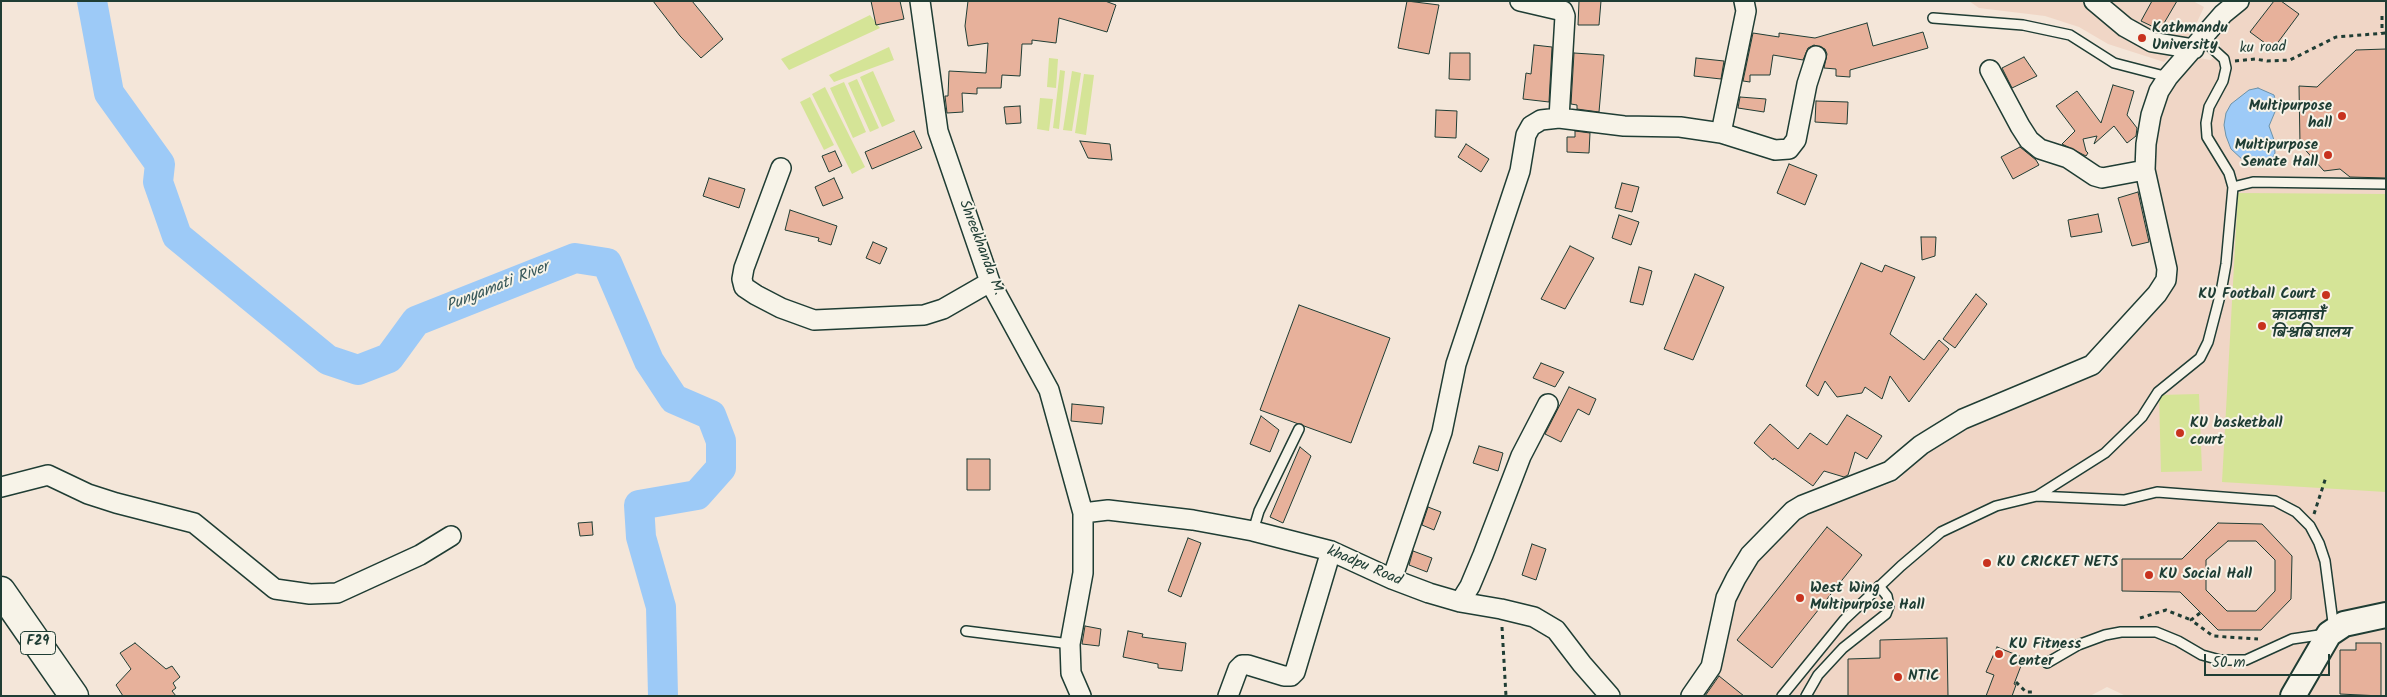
<!DOCTYPE html>
<html>
<head>
<meta charset="utf-8">
<style>
	body { margin:0 }
	#map { position:relative; width:2387px; height:697px; overflow:hidden; background:#f4e6d9; font-family:Kalam,sans-serif }
	canvas { display:block }
	.frame { position:absolute; inset:0; border:2px solid #1f3d34; pointer-events:none }
	.scale { position:absolute; left:2204px; top:654px; width:126px; height:22px; box-sizing:border-box; border:2px solid #1f3d34; border-top:0; padding-left:6px; font-size:15px; line-height:18px; white-space:nowrap; color:#1f3d34; -webkit-text-stroke:4px #f7f3e8; paint-order:stroke }
</style>
</head>
<body>
<div id="map">
<canvas width="2387" height="697"></canvas>
<div class="frame"></div>
<div class="scale">50 m</div>
</div>
<script>
const ctx = document.querySelector('canvas').getContext('2d');
ctx.lineJoin = 'round';
function fill(path, color) { ctx.fillStyle = color; ctx.fill(path, 'evenodd'); }
const poly = rows => new Path2D(rows.map(r => 'M' + r).join(''));
function strokePath(path, color, width, dash) { ctx.strokeStyle = color; ctx.lineWidth = width; ctx.lineCap = dash ? 'butt' : 'round'; ctx.setLineDash(dash || []); ctx.stroke(path); }
function drawText(font, color, halo, rows, align = 'center') {
  ctx.font = font + ' Kalam,"Playpen Sans Deva",sans-serif'; ctx.lineWidth = 4; ctx.setLineDash([]); ctx.textBaseline = 'middle'; ctx.strokeStyle = halo; ctx.fillStyle = color; for (const [text, x, y, turn = 0] of rows) {
    ctx.save(); ctx.translate(x, y); ctx.rotate((+turn || 0) * Math.PI / 180); ctx.textAlign = isNaN(turn) ? turn : align; if (halo) ctx.strokeText(text, 0, 0); ctx.fillText(text, 0, 0); ctx.restore();
  }
}
fill(poly([
	[1969,1,2193,1,2204,7,2193,31,2164,62,2108,44,2079,27,2045,16,1979,8],
	[2247,1,2386,1,2386,696,2126,696,2107,687,2090,696,1698,696,1736,585,1796,518,1899,480,1911,464,1988,416,2100,374,2175,279,2150,171,2164,94,2199,58,2211,60,2221,47,2213,35]
]), '#f0d6c6');
fill(poly([
	[870,15,880,28,789,70,781,59],
	[889,47,894,60,834,82,829,75],
	[1049,58,1058,59,1056,88,1047,87],
	[1060,70,1065,71,1059,129,1053,128],
	[873,71,895,121,882,127,860,77],
	[1072,71,1081,73,1072,131,1063,130],
	[1084,74,1094,75,1086,135,1075,133],
	[857,79,879,128,870,132,848,83],
	[844,82,866,132,853,138,830,88],
	[825,87,865,167,852,174,812,94],
	[810,97,834,145,824,150,800,102],
	[1040,98,1053,99,1049,131,1037,129],
	[2238,193,2386,194,2386,492,2222,482],
	[2199,394,2202,471,2161,472,2159,395]
]), '#d5e497');
const water = poly([
	[2258,88,2274,95,2277,107,2269,126,2274,140,2275,153,2272,159,2258,164,2244,161,2231,149,2226,136,2224,125,2226,113,2231,104,2249,90,2258,88]
]);
fill(water, '#9dcaf7');
strokePath(water, '#6b92a9', 1);
strokePath(poly([
	[92,1,109,93,160,164,158,182,177,236,328,360,358,370,389,358,416,321,575,258,607,263,649,361,674,399,711,415,721,441,721,468,697,495,639,505,641,537,661,607,663,696]
]), '#9dcaf7', 30);
const building = poly([
	[653,1,692,1,723,39,701,58,680,36,653,1],
	[871,1,900,1,904,19,876,25,871,1],
	[968,1,1105,1,1116,5,1107,32,1059,18,1056,43,1032,40,1032,44,1022,44,1020,76,1002,75,1001,88,977,88,977,94,962,93,963,112,947,113,945,96,948,96,949,71,986,73,988,43,968,46,965,26,968,1],
	[1407,1,1439,5,1429,54,1398,48,1407,1],
	[1579,1,1601,1,1599,25,1578,25,1579,1],
	[2152,1,2177,1,2160,30,2141,21,2152,1],
	[2274,1,2281,1,2299,14,2273,49,2250,32,2274,1],
	[1867,23,1873,46,1923,32,1928,48,1850,70,1850,77,1836,76,1836,69,1824,68,1827,54,1825,49,1814,45,1808,48,1803,60,1773,55,1770,75,1750,75,1750,82,1743,81,1753,33,1779,37,1779,33,1815,38,1867,23],
	[1534,45,1552,47,1549,102,1523,99,1526,73,1531,74,1534,45],
	[2386,49,2386,178,2350,177,2340,169,2324,171,2300,144,2299,86,2317,87,2356,50,2386,49],
	[1450,53,1470,53,1470,80,1449,79,1450,53],
	[1574,53,1604,55,1599,112,1577,109,1577,105,1571,104,1574,53],
	[2024,57,2037,76,2012,88,2002,68,2024,57],
	[1696,58,1724,61,1721,79,1694,76,1696,58],
	[2113,85,2134,91,2127,115,2137,128,2136,136,2127,143,2114,126,2094,144,2097,136,2083,139,2086,151,2088,153,2086,156,2062,144,2075,131,2056,106,2077,91,2101,123,2113,85],
	[1740,97,1766,99,1764,112,1738,108,1740,97],
	[1816,101,1848,102,1847,124,1815,122,1816,101],
	[1020,106,1021,123,1006,124,1004,107,1020,106],
	[1436,110,1457,111,1456,138,1435,137,1436,110],
	[914,131,922,148,872,169,865,152,914,131],
	[1575,131,1590,133,1589,153,1567,152,1567,137,1575,137,1575,131],
	[1080,141,1110,144,1112,160,1088,158,1080,141],
	[1466,144,1489,159,1481,172,1458,157,1466,144],
	[2020,147,2036,160,2039,165,2013,179,2001,157,2020,147],
	[835,151,842,166,829,172,822,156,835,151],
	[1789,164,1817,175,1805,205,1777,193,1789,164],
	[709,178,745,189,739,208,703,196,709,178],
	[834,178,843,198,823,206,815,187,834,178],
	[1622,183,1639,187,1632,212,1615,208,1622,183],
	[2138,192,2149,242,2132,246,2118,198,2138,192],
	[790,210,837,226,831,245,818,241,819,238,785,230,790,210],
	[2098,214,2102,232,2071,237,2068,220,2098,214],
	[1619,215,1639,222,1631,245,1612,238,1619,215],
	[1921,237,1936,237,1935,256,1922,260,1921,237],
	[873,242,887,248,880,264,866,258,873,242],
	[1570,246,1594,258,1565,309,1541,299,1570,246],
	[1861,263,1882,272,1885,265,1915,277,1890,334,1924,360,1939,340,1949,349,1909,402,1890,376,1882,399,1865,387,1862,393,1837,397,1825,381,1818,396,1806,386,1861,263],
	[1639,267,1652,271,1643,305,1630,302,1639,267],
	[1695,274,1724,287,1693,360,1664,349,1695,274],
	[1976,294,1987,304,1955,348,1943,339,1976,294],
	[1299,305,1390,338,1351,443,1260,410,1299,305],
	[1541,363,1564,372,1555,387,1533,378,1541,363],
	[1569,387,1596,399,1589,415,1578,409,1561,442,1545,434,1569,387],
	[1072,404,1104,407,1102,424,1071,421,1072,404],
	[1847,415,1882,436,1867,459,1855,452,1848,475,1844,477,1824,471,1813,486,1774,458,1773,460,1754,443,1770,424,1798,449,1810,433,1827,445,1847,415],
	[1261,416,1279,430,1270,452,1250,444,1261,416],
	[1479,446,1503,453,1498,471,1473,463,1479,446],
	[1300,447,1311,456,1283,523,1270,517,1300,447],
	[967,459,990,459,990,490,967,490,967,459],
	[1428,507,1441,512,1434,530,1422,525,1428,507],
	[592,522,593,535,580,536,578,523,592,522],
	[2218,523,2262,524,2292,556,2291,599,2261,630,2218,630,2180,592,2122,591,2122,559,2182,559,2218,523],
	[2228,541,2256,541,2275,560,2275,591,2256,611,2227,611,2206,590,2206,560,2228,541],
	[1827,527,1862,555,1772,668,1737,640,1827,527],
	[1188,538,1201,543,1181,597,1168,591,1188,538],
	[1532,544,1546,549,1536,580,1522,575,1532,544],
	[1413,551,1432,558,1427,572,1409,565,1413,551],
	[1085,626,1101,629,1099,646,1082,644,1085,626],
	[1128,631,1143,634,1142,637,1186,643,1182,671,1158,668,1158,664,1123,657,1128,631],
	[1947,638,1948,696,1848,696,1848,659,1880,658,1880,640,1947,638],
	[135,643,166,669,172,666,180,677,173,683,176,688,172,691,176,696,123,696,116,685,131,669,120,653,135,643],
	[2356,643,2381,643,2381,696,2340,694,2340,650,2356,650,2356,643],
	[1997,647,2024,658,2014,684,2016,685,2012,696,1986,696,1994,675,1986,672,1997,647],
	[1719,676,1744,696,1705,696,1719,676]
]);
fill(building, '#e7b19b');
strokePath(building, '#1f3d34', 1);
const service = poly([
	[1933,18,2023,25,2070,35,2114,63,2168,77],
	[2202,39,2224,59,2226,68,2223,81,2209,107,2206,123,2207,137,2229,173,2233,187],
	[2037,496,2105,453,2142,417,2158,392,2200,358,2208,342,2221,292,2226,264,2233,187,2253,182,2386,184],
	[1253,531,1259,511,1299,429],
	[966,631,1070,644],
	[2047,663,2078,645,2105,635,2121,632,2156,632,2178,641,2202,655,2220,660,2246,660,2292,639,2326,634],
	[1782,696,1844,620,1901,566,1941,532,1996,506,2037,496,2124,500,2157,492,2275,501,2296,512,2310,526,2319,543,2325,561,2334,630],
	[1806,696,1818,675,1843,648,1886,614,1889,606,1887,596,1879,586]
]);
const minor = poly([
	[920,1,938,131,990,282,1049,390,1083,513,1083,573,1070,644,1071,673,1081,696],
	[1520,1,1563,11,1565,16,1559,118],
	[2094,1,2125,27,2152,42,2194,49],
	[1990,70,2020,126,2029,140,2040,149,2068,158,2095,176,2102,178,2145,170],
	[1721,133,1746,11,1744,1],
	[781,168,744,268,742,279,744,287,756,295,781,308,814,320,924,315,943,309,990,282],
	[1,487,48,475,88,494,116,503,194,523,275,589,310,594,337,593,420,555,451,536],
	[1083,513,1108,510,1193,520,1253,531,1331,551,1392,579,1429,593,1460,602,1501,609,1534,617,1556,630,1582,664,1610,696],
	[1392,579,1442,432,1456,364,1520,171,1526,135,1531,126,1541,120,1559,118,1624,126,1680,127,1721,133,1775,150,1789,149,1796,140,1807,84,1816,56],
	[1460,602,1470,586,1483,555,1521,456,1548,404],
	[1228,696,1238,669,1242,665,1248,665,1284,676,1291,676,1295,672,1331,551],
	[1691,696,1711,667,1726,598,1736,578,1750,555,1793,511,1803,505,1890,471,1921,445,1963,419,2092,365,2157,294,2166,280,2167,269,2145,170,2146,144,2151,115,2159,91,2168,77,2223,14,2239,1]
]);
const tertiary = poly([
	[2293,696,2329,634,2344,624,2386,615]
]);
const primary = poly([
	[1,591,74,696]
]);
strokePath(service, '#1f3d34', 12);
strokePath(minor, '#1f3d34', 22);
strokePath(tertiary, '#1f3d34', 28);
strokePath(primary, '#1f3d34', 31);
strokePath(poly([
	[2382,16,2382,33],
	[2235,61,2255,59,2267,61,2290,60,2336,37,2386,33],
	[2314,514,2326,477],
	[2200,613,2191,620,2213,636,2258,639],
	[2140,618,2166,610,2191,620],
	[1502,627,1506,696],
	[2016,682,2026,692,2032,692]
]), '#1f3d34', 3, [4, 4]);
strokePath(service, '#f7f3e8', 9);
strokePath(minor, '#f7f3e8', 19);
strokePath(tertiary, '#f7f3e8', 24);
strokePath(primary, '#f7f3e8', 28);
for (const [x, y, r, color] of [
	[2142,38,5,"#c8321e"],
	[2342,116,5,"#c8321e"],
	[2328,155,5,"#c8321e"],
	[2326,295,5,"#c8321e"],
	[2262,326,5,"#c8321e"],
	[2180,433,5,"#c8321e"],
	[1987,563,5,"#c8321e"],
	[2149,575,5,"#c8321e"],
	[1800,598,5,"#c8321e"],
	[1999,654,5,"#c8321e"],
	[1898,677,5,"#c8321e"]
]) { const dot = new Path2D(); dot.arc(x, y, r, 0, 2 * Math.PI); ctx.fillStyle = color; ctx.fill(dot); strokePath(dot, '#f7f3e8', 2); }
for (const [x, y, w] of [
	[38,643,35]
]) { const box = new Path2D(); box.roundRect(x - w / 2, y - 11.5, w, 23, 4); ctx.fillStyle = '#f7f3e8'; ctx.fill(box); strokePath(box, '#1f3d34', 1); }
drawText('bold 14px', '#1f3d34', null, [
	["F29",38,643]
]);
drawText('bold 15px', '#1f3d34', '#f7f3e8', [
	["Kathmandu",2152,29],
	["University",2152,46],
	["Multipurpose",2332,107,"right"],
	["hall",2332,124,"right"],
	["Multipurpose",2318,146,"right"],
	["Senate Hall",2318,163,"right"],
	["KU Football Court",2316,295,"right"],
	["काठमाडौँ",2272,317],
	["बिश्वबिद्यालय",2272,334],
	["KU basketball",2190,424],
	["court",2190,441],
	["KU CRICKET NETS",1997,563],
	["KU Social Hall",2159,575],
	["West Wing",1810,589],
	["Multipurpose Hall",1810,606],
	["KU Fitness",2009,645],
	["Center",2009,662],
	["NTIC",1908,677]
], 'left');
drawText('15px', '#1f3d34', '#f7f3e8', [
	["ku road",2263,49,-2],
	["Shreekhanda M.",980,248,69],
	["khadpu Road",1364,567,23]
]);
drawText('italic 16px', '#38595b', '#f7f3e8', [
	["Punyamati River",498,288,-22]
]);
</script>
</body>
</html>
